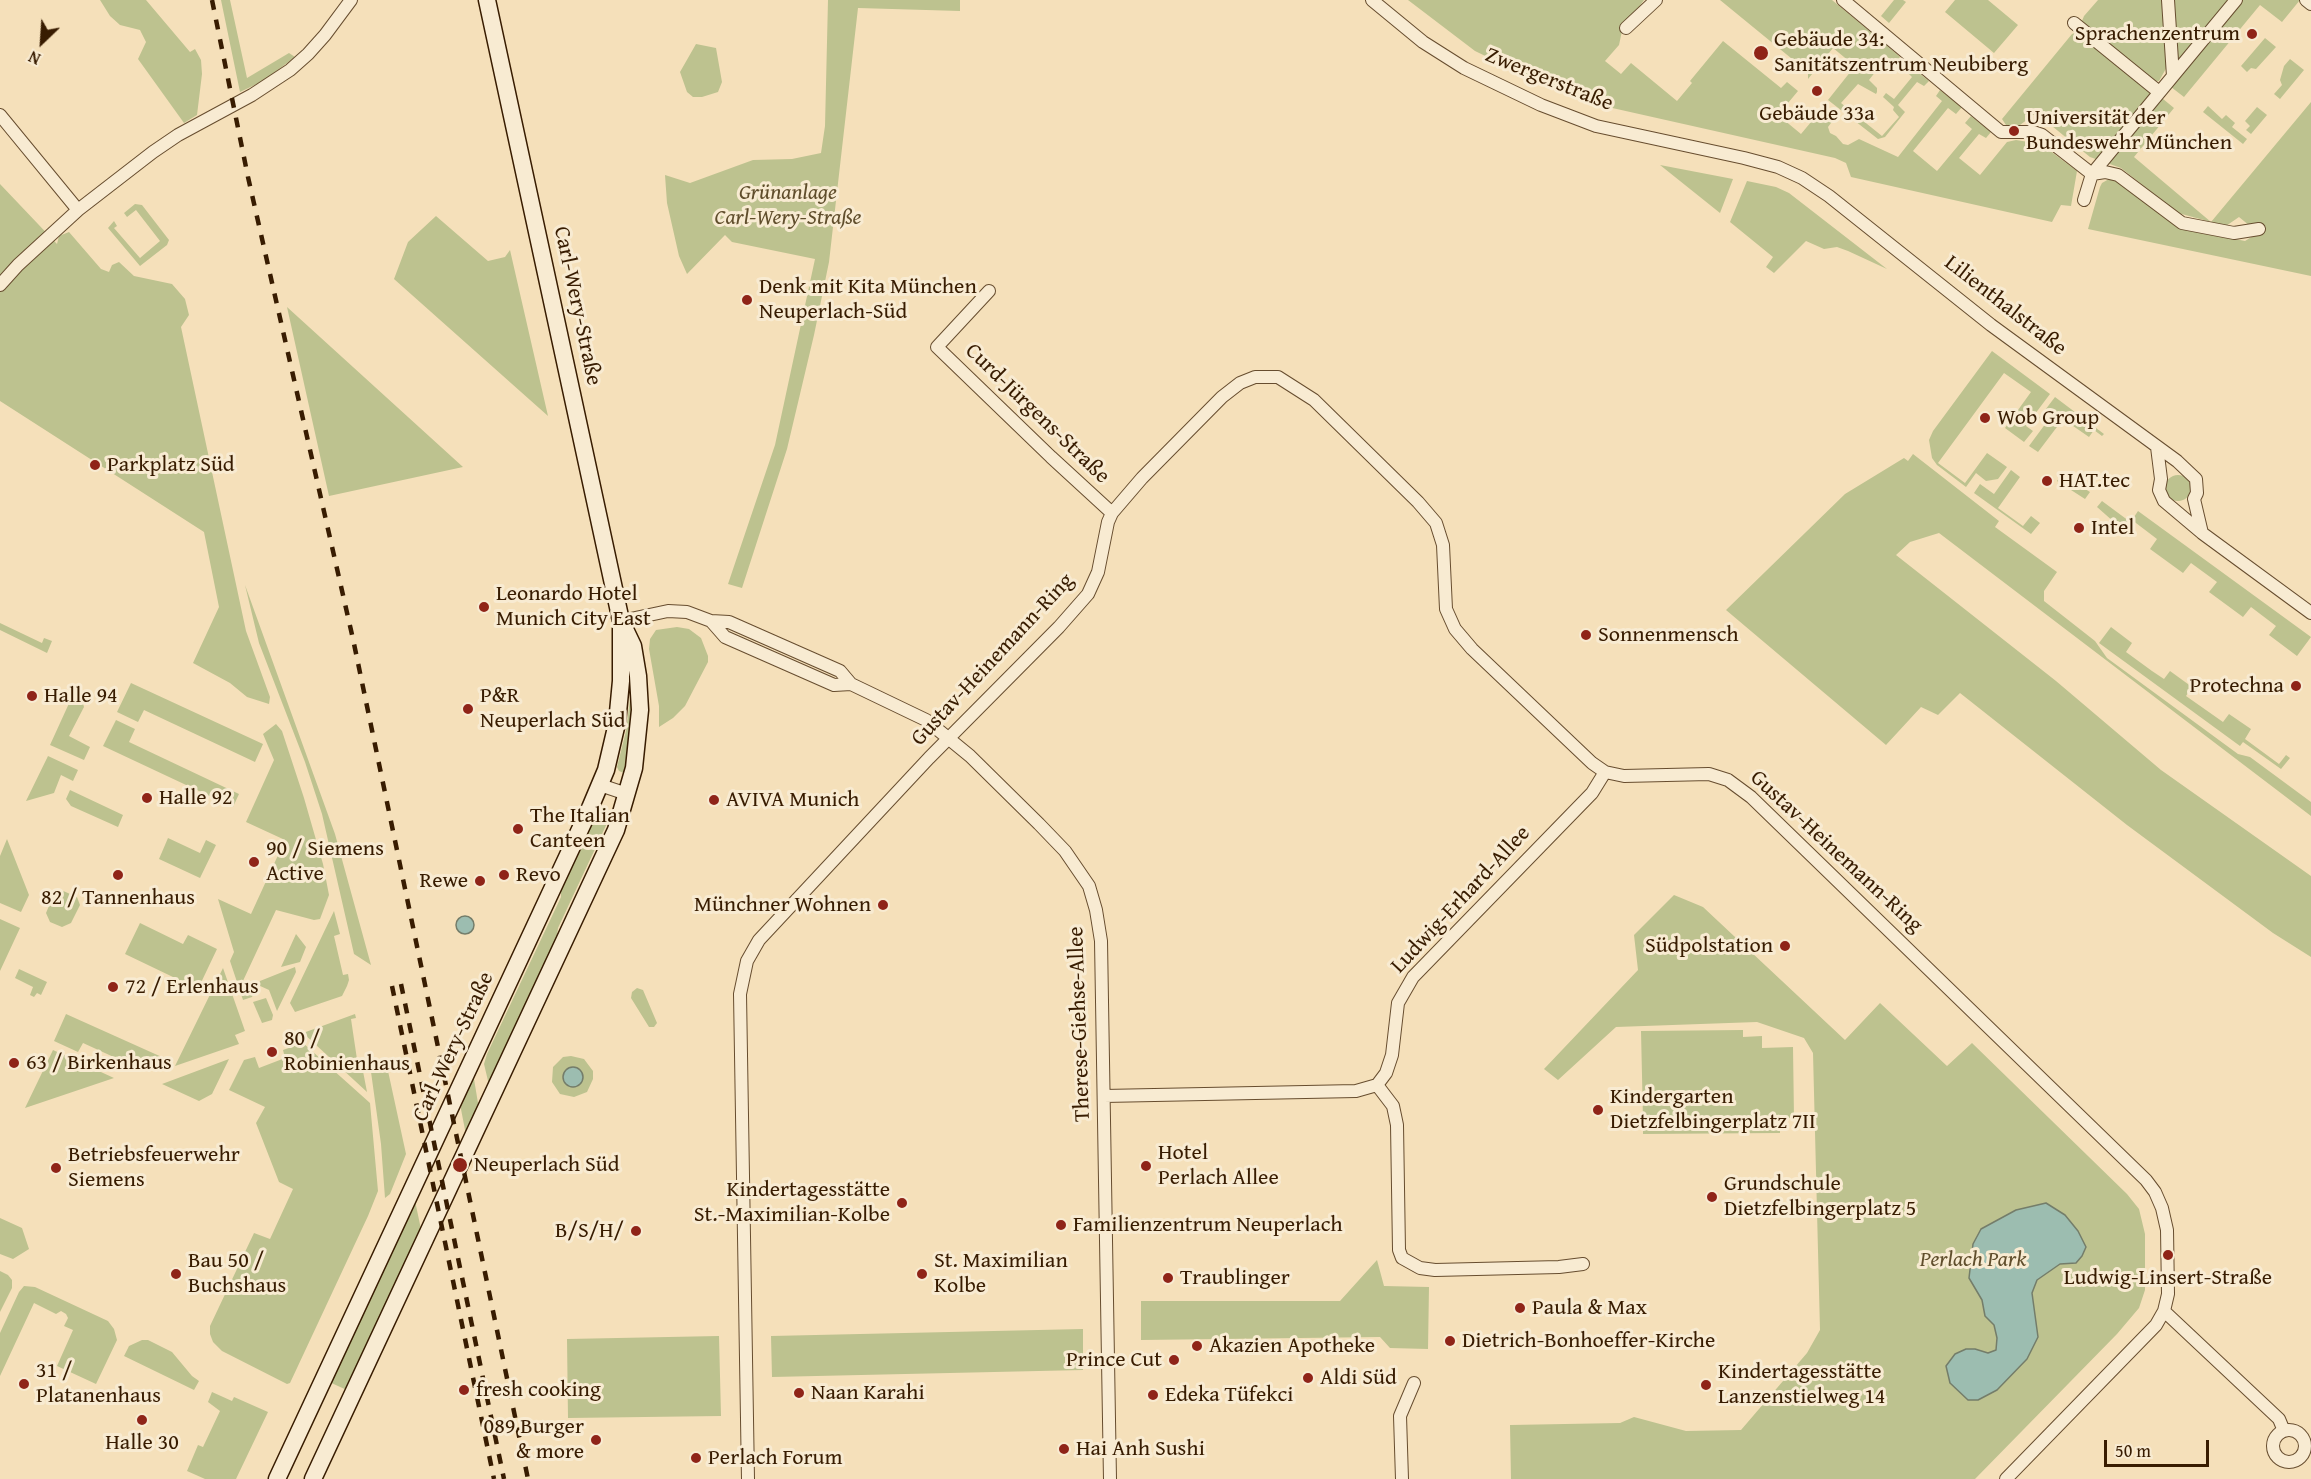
<!DOCTYPE html>
<html>
<head>
<meta charset="utf-8">
<style>
	body { margin:0 }
	#map { position:relative; width:2311px; height:1479px; overflow:hidden; background:#f5e0ba; font-family:"Gentium Book Plus",serif }
	canvas { display:block }
	.north { position:absolute; left:12px; top:12px; width:60px; height:60px; -webkit-text-stroke:4px #f8ebd2; paint-order:stroke; rotate:205deg; font-size:16px; font-weight:700; line-height:24px; text-align:center; color:#381c01 }
	.north::after { content:''; display:block; margin:auto; width:21px; height:27px; background:#381c01; clip-path:polygon(50% 0,100% 100%,50% 72%,0 100%) }
	.scale { position:absolute; left:2104px; top:1440px; width:105px; height:27px; box-sizing:border-box; border:3px solid #381c01; border-top:0; padding-left:8px; font-size:18px; line-height:21px; white-space:nowrap; color:#381c01; -webkit-text-stroke:4px #f8ebd2; paint-order:stroke }
</style>
</head>
<body>
<div id="map">
<canvas width="2311" height="1479"></canvas>
<div class="north">N</div>
<div class="scale">50 m</div>
</div>
<script>
const ctx = document.querySelector('canvas').getContext('2d');
ctx.lineJoin = 'round';
function fill(path, color) { ctx.fillStyle = color; ctx.fill(path, 'evenodd'); }
const poly = rows => new Path2D(rows.map(r => 'M' + r).join(''));
function strokePath(path, color, width, dash) { ctx.strokeStyle = color; ctx.lineWidth = width; ctx.lineCap = dash ? 'butt' : 'round'; ctx.setLineDash(dash || []); ctx.stroke(path); }
function drawText(font, color, halo, rows, align = 'center') {
  ctx.font = font + ' "Gentium Book Plus",serif'; ctx.lineWidth = 6; ctx.setLineDash([]); ctx.textBaseline = 'middle'; ctx.strokeStyle = halo; ctx.fillStyle = color; for (const [text, x, y, turn = 0] of rows) {
    ctx.save(); ctx.translate(x, y); ctx.rotate((+turn || 0) * Math.PI / 180); ctx.textAlign = isNaN(turn) ? turn : align; if (halo) ctx.strokeText(text, 0, 0); ctx.fillText(text, 0, 0); ctx.restore();
  }
}
fill(poly([
	[100,0,146,0,190,52,195,49,201,60,202,74,197,115,184,123,138,59,146,42,140,30,120,25,110,16],
	[221,0,230,0,247,78,289,53,295,57,263,81,240,92],
	[828,0,960,0,960,11,858,8,829,262,814,335,787,449,742,588,728,584,775,445,815,259,732,242,725,235,687,274,679,256,667,203,665,175,690,183,753,160,792,159,821,153,825,126],
	[1408,0,1644,0,1622,31,1619,45,1605,61,1621,74,1631,63,1677,101,1692,83,1690,81,1723,41,1781,88,1787,82,1798,91,1778,115,1801,134,1821,110,1834,119,1828,127,1830,133,1836,136,1843,144,1848,145,1859,139,1898,157,1942,101,1936,96,1940,90,1962,107,1956,114,1948,108,1913,151,1937,171,1972,129,1965,123,1971,116,1991,132,1986,138,1979,134,1959,158,1980,175,2007,142,2016,140,2035,143,2045,147,2077,171,2071,206,2061,205,2052,222,1851,177,1846,163,1835,158,1599,105,1558,91,1475,51],
	[1720,0,1832,0,1883,42,1900,57,1896,62,1887,57,1869,80,1877,88,1877,92,1876,94,1858,84,1841,103,1882,136,1899,117,1893,110,1894,107,1883,97,1886,93,1894,99,1912,77,1906,71,1910,66,1929,81,1924,86,1917,82,1898,105,1905,112,1885,137,1878,139,1828,100,1855,66,1833,48,1808,79,1808,65,1806,59,1802,58,1797,63],
	[1894,0,1903,0,1906,2,1889,23,1881,16],
	[1955,0,1988,0,2018,25,1994,53,1945,12],
	[2098,0,2162,0,2168,65,2159,81,2154,82,2083,26,2082,21,2084,16],
	[2171,0,2311,0,2300,0,2282,22,2260,5,2184,97,2171,87,2176,62],
	[2078,32,2083,33,2174,108,2134,157,2211,222,2311,102,2311,276,2088,229,2100,187,2102,183,2109,179,2118,181,2173,221,2176,227,2245,241,2253,236,2261,235,2239,217,2226,226,2178,213,2121,168,2090,157,2036,113,2020,125,2012,127,2006,125,2002,119,2072,34],
	[2265,38,2276,47,2256,69,2251,68,2247,72,2241,66],
	[696,44,716,48,722,82,718,92,702,97,693,97,687,92,680,72],
	[2290,59,2304,70,2280,99,2274,94,2282,85,2280,80,2284,66],
	[2208,106,2222,119,2226,115,2235,123,2232,127,2247,139,2243,144,2203,112],
	[2257,107,2267,115,2251,134,2246,130,2250,126,2245,121],
	[1660,165,1733,179,1720,213],
	[1747,181,1776,187,1789,193,1887,269,1848,251,1837,247,1824,249,1806,241,1774,273,1766,267,1773,257,1730,222],
	[0,184,57,244,59,236,69,232,101,269,109,272,112,265,119,262,134,276,172,284,185,299,189,315,181,327,246,631,270,697,269,704,247,697,230,683,193,663,219,607,204,532,0,401],
	[135,204,142,205,169,240,167,245,140,266,108,228,114,221,117,226,114,228,140,258,160,241,136,210,127,217,124,213],
	[436,216,488,261,505,257,510,250,548,416,394,279,408,242],
	[287,307,463,467,329,496],
	[1992,351,2050,394,2026,426,2033,431,2024,442,2005,428,2031,392,2004,373,1938,463,1965,483,1987,453,2007,467,1998,479,1986,481,1976,473,1966,487,1937,465,1932,458,1929,440,1933,431],
	[2055,397,2104,434,2102,436,2094,430,2089,437,2063,419,2038,452,2029,446,2046,423,2039,418],
	[1913,454,1999,521,1995,527,2057,572,2044,591,2044,601,2095,641,2107,658,2238,754,2250,757,2311,802,2311,816,1939,533,1910,542,1896,555,2056,681,2161,770,2311,876,2311,957,2273,933,2127,825,1960,693,1938,715,1921,707,1886,745,1726,610,1845,494,1904,458,1908,461],
	[2011,470,2020,477,1998,508,2023,526,2031,516,2040,523,2031,534,1974,493,1980,484,1994,494],
	[2063,473,2071,478,2068,483,2079,490,2082,487,2090,492,2085,499,2057,481],
	'2165 488a13 13 0 1 1 26 0a13 13 0 1 1-26 0Z',
	[2102,501,2129,521,2123,530,2097,507],
	[2138,511,2311,637,2297,656,2269,635,2276,626,2251,607,2243,617,2209,592,2217,582,2191,563,2183,573,2150,549,2157,539,2132,520],
	[245,585,335,834,371,965,354,954,322,814,305,762,259,643],
	[0,623,42,643,44,638,52,641,47,653,0,630],
	[677,627,689,629,701,638,708,656,708,662,685,706,673,718,659,727,659,706,649,649,650,639,656,630],
	[2111,627,2132,643,2126,652,2152,671,2164,679,2170,671,2192,687,2186,696,2223,722,2229,714,2251,729,2245,739,2279,764,2286,755,2290,758,2281,769,2243,742,2240,746,2099,643],
	[627,648,629,649,634,677,636,711,635,741,630,767,624,773,619,771,617,767,626,731,632,683,631,672,626,658],
	[131,683,263,744,255,762,144,710,138,722,117,712],
	[68,689,81,696,84,707,69,736,90,747,84,760,50,745,71,699],
	[116,720,135,729,129,742,239,794,233,807,103,746],
	[276,724,282,731,304,798,323,864,329,895,320,919,314,920,276,910,242,983,255,990,252,997,243,1000,230,961,234,952,218,899,251,914,285,840,246,822,274,760,263,734],
	[48,756,78,770,73,781,61,775,54,793,26,801],
	[70,790,123,815,118,827,71,806,66,799],
	[602,807,608,810,610,817,558,928,556,943,489,1085,484,1064,487,1054,561,897,561,883,596,808],
	[168,838,200,853,206,840,216,845,200,878,159,859],
	[7,839,29,895,21,912,0,903,0,856],
	[61,890,77,897,80,905,71,923,62,927,50,922,46,913,54,894],
	[1674,895,1703,907,1845,1040,1880,1003,1947,1066,1972,1043,2127,1194,2139,1209,2145,1234,2145,1290,2139,1308,2117,1334,1975,1479,1511,1479,1510,1425,1620,1423,1634,1417,1686,1431,1741,1430,1807,1353,1820,1330,1813,1053,1804,1038,1757,1022,1616,1027,1558,1080,1544,1069,1638,970,1634,935],
	[334,911,340,934,334,936,343,975,348,974,349,980,347,986,342,996,295,1012,290,1003],
	[0,919,20,928,0,971],
	[140,923,183,944,188,935,217,949,198,989,125,954],
	[296,934,306,947,300,962,281,967],
	[295,967,296,972,277,1011,269,990,258,985,260,981],
	[223,968,245,1031,235,1035,239,1044,175,1066],
	[19,969,47,982,41,995,37,993,34,997,30,995,33,987,15,978],
	[637,988,643,990,657,1023,654,1027,649,1027,631,998,632,992],
	[266,998,273,1015,272,1020,262,1023,253,1002],
	[66,1014,164,1058,161,1064,140,1069,83,1043,78,1052,54,1041],
	[355,1014,356,1018,351,1019,358,1066,362,1066,367,1092,303,1033],
	[1743,1030,1743,1037,1762,1036,1762,1048,1793,1047,1794,1118,1643,1120,1641,1031],
	[303,1043,370,1103,378,1191,368,1216,290,1383,287,1384,222,1351,213,1342,210,1334,210,1326,254,1233,270,1239,293,1189,279,1182,256,1123,265,1107,229,1090,244,1060,255,1057,259,1068,285,1058,283,1050],
	[53,1050,114,1078,25,1108],
	[571,1056,584,1059,593,1071,593,1079,587,1092,574,1097,560,1094,552,1082,553,1067,563,1057],
	[229,1059,212,1094,199,1101,162,1084],
	[388,1071,406,1154,390,1194,385,1198,381,1144,371,1072],
	[473,1073,479,1109,466,1135,459,1099],
	[1780,1122,1780,1133,1643,1134,1643,1124],
	[414,1196,422,1234,349,1391,327,1381],
	[0,1218,22,1228,29,1249,13,1259,0,1254],
	[1377,1260,1384,1286,1429,1287,1428,1349,1390,1348,1380,1337,1141,1340,1141,1301,1340,1301],
	[0,1271,8,1275,12,1280,12,1288,0,1312],
	[24,1286,35,1287,108,1321,114,1329,117,1340,96,1384,57,1366,73,1330,64,1326,68,1318,66,1314,61,1311,56,1314,34,1303,0,1376,0,1333,19,1292],
	[1083,1329,1083,1370,772,1377,771,1336],
	[719,1336,721,1416,568,1418,567,1339],
	[142,1340,148,1340,172,1352,192,1376,199,1381,194,1390,124,1356,129,1346],
	[212,1392,232,1401,234,1397,268,1412,236,1479,205,1479,187,1471,198,1445,203,1447,220,1411,208,1402]
]), '#bdc28f');
const water = poly([
	'456 925a9 9 0 1 1 18 0a9 9 0 1 1-18 0Z',
	'563 1077a10 10 0 1 1 20 0a10 10 0 1 1-20 0Z',
	[2046,1203,2065,1215,2078,1231,2086,1247,2082,1256,2076,1263,2060,1264,2037,1280,2032,1293,2038,1337,2027,1359,1997,1390,1978,1400,1968,1400,1950,1383,1946,1366,1955,1354,1966,1349,1975,1349,1988,1353,1996,1350,1997,1338,1994,1325,1985,1316,1982,1300,1969,1278,1973,1244,1981,1229,2016,1210,2046,1203]
]);
fill(water, '#9cbdb0');
strokePath(water, '#747d6a', 1.5);
const minor = poly([
	[1372,0,1423,42,1464,68,1541,105,1596,126,1744,158,1778,167,1802,178,1829,196,1991,325,2177,461,2196,479,2197,493,2194,499,2202,533],
	[1843,0,2001,132,2033,132,2042,135,2092,174,2105,172,2118,175,2182,223,2234,233,2259,229],
	[2306,0,2311,4],
	[2074,23,2159,92],
	[1626,28,1656,0],
	[2173,76,2236,0],
	[0,115,78,210],
	[2084,200,2092,174,2173,76,2168,0],
	[0,285,18,265,78,210,153,152,178,135,252,95,290,70,308,54,325,35,351,0],
	[989,291,937,347,1051,457,1112,513],
	[2157,447,2161,479,2159,490,2164,501,2202,533,2311,613],
	[621,621,668,611,687,612,711,621,725,637,834,685,851,684],
	[711,621,729,622,840,671,851,684,926,720,970,756,1039,824,1065,851,1089,886,1096,910,1101,941,1110,1479],
	[600,785,627,794],
	[1377,1085,1393,1106,1397,1125,1399,1250,1402,1258,1420,1268,1435,1270,1559,1267,1583,1264],
	[1104,1096,1356,1091,1377,1085,1386,1073,1392,1055,1398,1003,1413,977,1592,793,1605,772],
	[2164,1311,2279,1419,2284,1431],
	'2273 1446a16 16 0 1 1 32 0a16 16 0 1 1-32 0Z',
	[748,1479,740,994,747,961,759,940,929,758,1059,627,1088,594,1098,572,1108,522,1112,513,1142,478,1222,397,1240,383,1255,377,1278,377,1314,400,1418,502,1436,523,1443,545,1446,609,1455,629,1472,649,1592,763,1605,772,1624,776,1709,774,1728,780,1751,797,2146,1180,2155,1192,2162,1208,2167,1230,2168,1294,2164,1311,2156,1325,2006,1479],
	[1402,1479,1400,1416,1414,1383]
]);
const secondary = poly([
	[277,1479,590,808,606,770,617,723,621,681,621,621,487,0],
	[313,1479,616,830,634,768,640,710,638,676,633,646,623,625]
]);
strokePath(minor, '#674d2f', 14);
strokePath(secondary, '#381c01', 19);
strokePath(minor, '#f8ebd2', 12);
strokePath(secondary, '#f8ebd2', 16);
strokePath(poly([
	[212,0,248,177,353,639,528,1479],
	[401,984,504,1479],
	[392,986,494,1479]
]), '#381c01', 4.5, [10, 10]);
for (const [x, y, r, color] of [
	[2252,34,6,"#8f2418"],
	[1761,53,8,"#8f2418"],
	[1817,91,6,"#8f2418"],
	[2014,131,6,"#8f2418"],
	[747,300,6,"#8f2418"],
	[1985,418,6,"#8f2418"],
	[95,465,6,"#8f2418"],
	[2047,481,6,"#8f2418"],
	[2079,528,6,"#8f2418"],
	[484,607,6,"#8f2418"],
	[1586,635,6,"#8f2418"],
	[2296,686,6,"#8f2418"],
	[32,696,6,"#8f2418"],
	[468,709,6,"#8f2418"],
	[147,798,6,"#8f2418"],
	[714,800,6,"#8f2418"],
	[518,829,6,"#8f2418"],
	[254,862,6,"#8f2418"],
	[118,875,6,"#8f2418"],
	[504,875,6,"#8f2418"],
	[480,881,6,"#8f2418"],
	[883,905,6,"#8f2418"],
	[1785,946,6,"#8f2418"],
	[113,987,6,"#8f2418"],
	[272,1052,6,"#8f2418"],
	[14,1063,6,"#8f2418"],
	[1598,1110,6,"#8f2418"],
	[460,1165,8,"#8f2418"],
	[1146,1166,6,"#8f2418"],
	[56,1168,6,"#8f2418"],
	[1712,1197,6,"#8f2418"],
	[902,1203,6,"#8f2418"],
	[1061,1225,6,"#8f2418"],
	[636,1231,6,"#8f2418"],
	[2168,1255,6,"#8f2418"],
	[176,1274,6,"#8f2418"],
	[922,1274,6,"#8f2418"],
	[1168,1278,6,"#8f2418"],
	[1520,1308,6,"#8f2418"],
	[1450,1341,6,"#8f2418"],
	[1197,1346,6,"#8f2418"],
	[1174,1360,6,"#8f2418"],
	[1308,1378,6,"#8f2418"],
	[24,1384,6,"#8f2418"],
	[1706,1385,6,"#8f2418"],
	[464,1390,6,"#8f2418"],
	[799,1393,6,"#8f2418"],
	[1153,1395,6,"#8f2418"],
	[142,1420,6,"#8f2418"],
	[596,1440,6,"#8f2418"],
	[1064,1449,6,"#8f2418"],
	[696,1458,6,"#8f2418"]
]) { const dot = new Path2D(); dot.arc(x, y, r, 0, 2 * Math.PI); ctx.fillStyle = color; ctx.fill(dot); strokePath(dot, '#f8ebd2', 2); }
drawText('22px', '#381c01', '#f8ebd2', [
	["Sprachenzentrum",2240,34,"right"],
	["Gebäude 34:",1774,40],
	["Sanitätszentrum Neubiberg",1774,65],
	["Gebäude 33a",1817,114,"center"],
	["Universität der",2026,118],
	["Bundeswehr München",2026,143],
	["Denk mit Kita München",759,287],
	["Neuperlach-Süd",759,312],
	["Wob Group",1997,418],
	["Parkplatz Süd",107,465],
	["HAT.tec",2059,481],
	["Intel",2091,528],
	["Leonardo Hotel",496,594],
	["Munich City East",496,619],
	["Sonnenmensch",1598,635],
	["Protechna",2284,686,"right"],
	["Halle 94",44,696],
	["P&R",480,696],
	["Neuperlach Süd",480,721],
	["Halle 92",159,798],
	["AVIVA Munich",726,800],
	["The Italian",530,816],
	["Canteen",530,841],
	["90 / Siemens",266,849],
	["Active",266,874],
	["Revo",516,875],
	["Rewe",468,881,"right"],
	["82 / Tannenhaus",118,898,"center"],
	["Münchner Wohnen",871,905,"right"],
	["Südpolstation",1773,946,"right"],
	["72 / Erlenhaus",125,987],
	["80 /",284,1039],
	["Robinienhaus",284,1064],
	["63 / Birkenhaus",26,1063],
	["Kindergarten",1610,1097],
	["Dietzfelbingerplatz 7II",1610,1122],
	["Hotel",1158,1153],
	["Perlach Allee",1158,1178],
	["Betriebsfeuerwehr",68,1155],
	["Siemens",68,1180],
	["Neuperlach Süd",474,1165],
	["Grundschule",1724,1184],
	["Dietzfelbingerplatz 5",1724,1209],
	["Kindertagesstätte",890,1190,"right"],
	["St.-Maximilian-Kolbe",890,1215,"right"],
	["Familienzentrum Neuperlach",1073,1225],
	["B/S/H/",624,1231,"right"],
	["Bau 50 /",188,1261],
	["Buchshaus",188,1286],
	["St. Maximilian",934,1261],
	["Kolbe",934,1286],
	["Traublinger",1180,1278],
	["Ludwig-Linsert-Straße",2168,1278,"center"],
	["Paula & Max",1532,1308],
	["Dietrich-Bonhoeffer-Kirche",1462,1341],
	["Akazien Apotheke",1209,1346],
	["Prince Cut",1162,1360,"right"],
	["31 /",36,1371],
	["Platanenhaus",36,1396],
	["Kindertagesstätte",1718,1372],
	["Lanzenstielweg 14",1718,1397],
	["Aldi Süd",1320,1378],
	["fresh cooking",476,1390],
	["Naan Karahi",811,1393],
	["Edeka Tüfekci",1165,1395],
	["089 Burger",584,1427,"right"],
	["& more",584,1452,"right"],
	["Halle 30",142,1443,"center"],
	["Hai Anh Sushi",1076,1449],
	["Perlach Forum",708,1458]
], 'left');
drawText('22px', '#381c01', '#f8ebd2', [
	["Zwergerstraße",1549,80,22],
	["Carl-Wery-Straße",577,306,78],
	["Lilienthalstraße",2005,306,38],
	["Curd-Jürgens-Straße",1037,414,44],
	["Gustav-Heinemann-Ring",993,660,-47],
	["Gustav-Heinemann-Ring",1836,852,43],
	["Ludwig-Erhard-Allee",1461,900,-47],
	["Therese-Giehse-Allee",1080,1024,-92],
	["Carl-Wery-Straße",454,1047,-65]
]);
drawText('italic 22px', '#604e2c', '#f8ebd2', [
	["Grünanlage",788,193],
	["Carl-Wery-Straße",788,218],
	["Perlach Park",1973,1260]
]);
</script>
</body>
</html>
